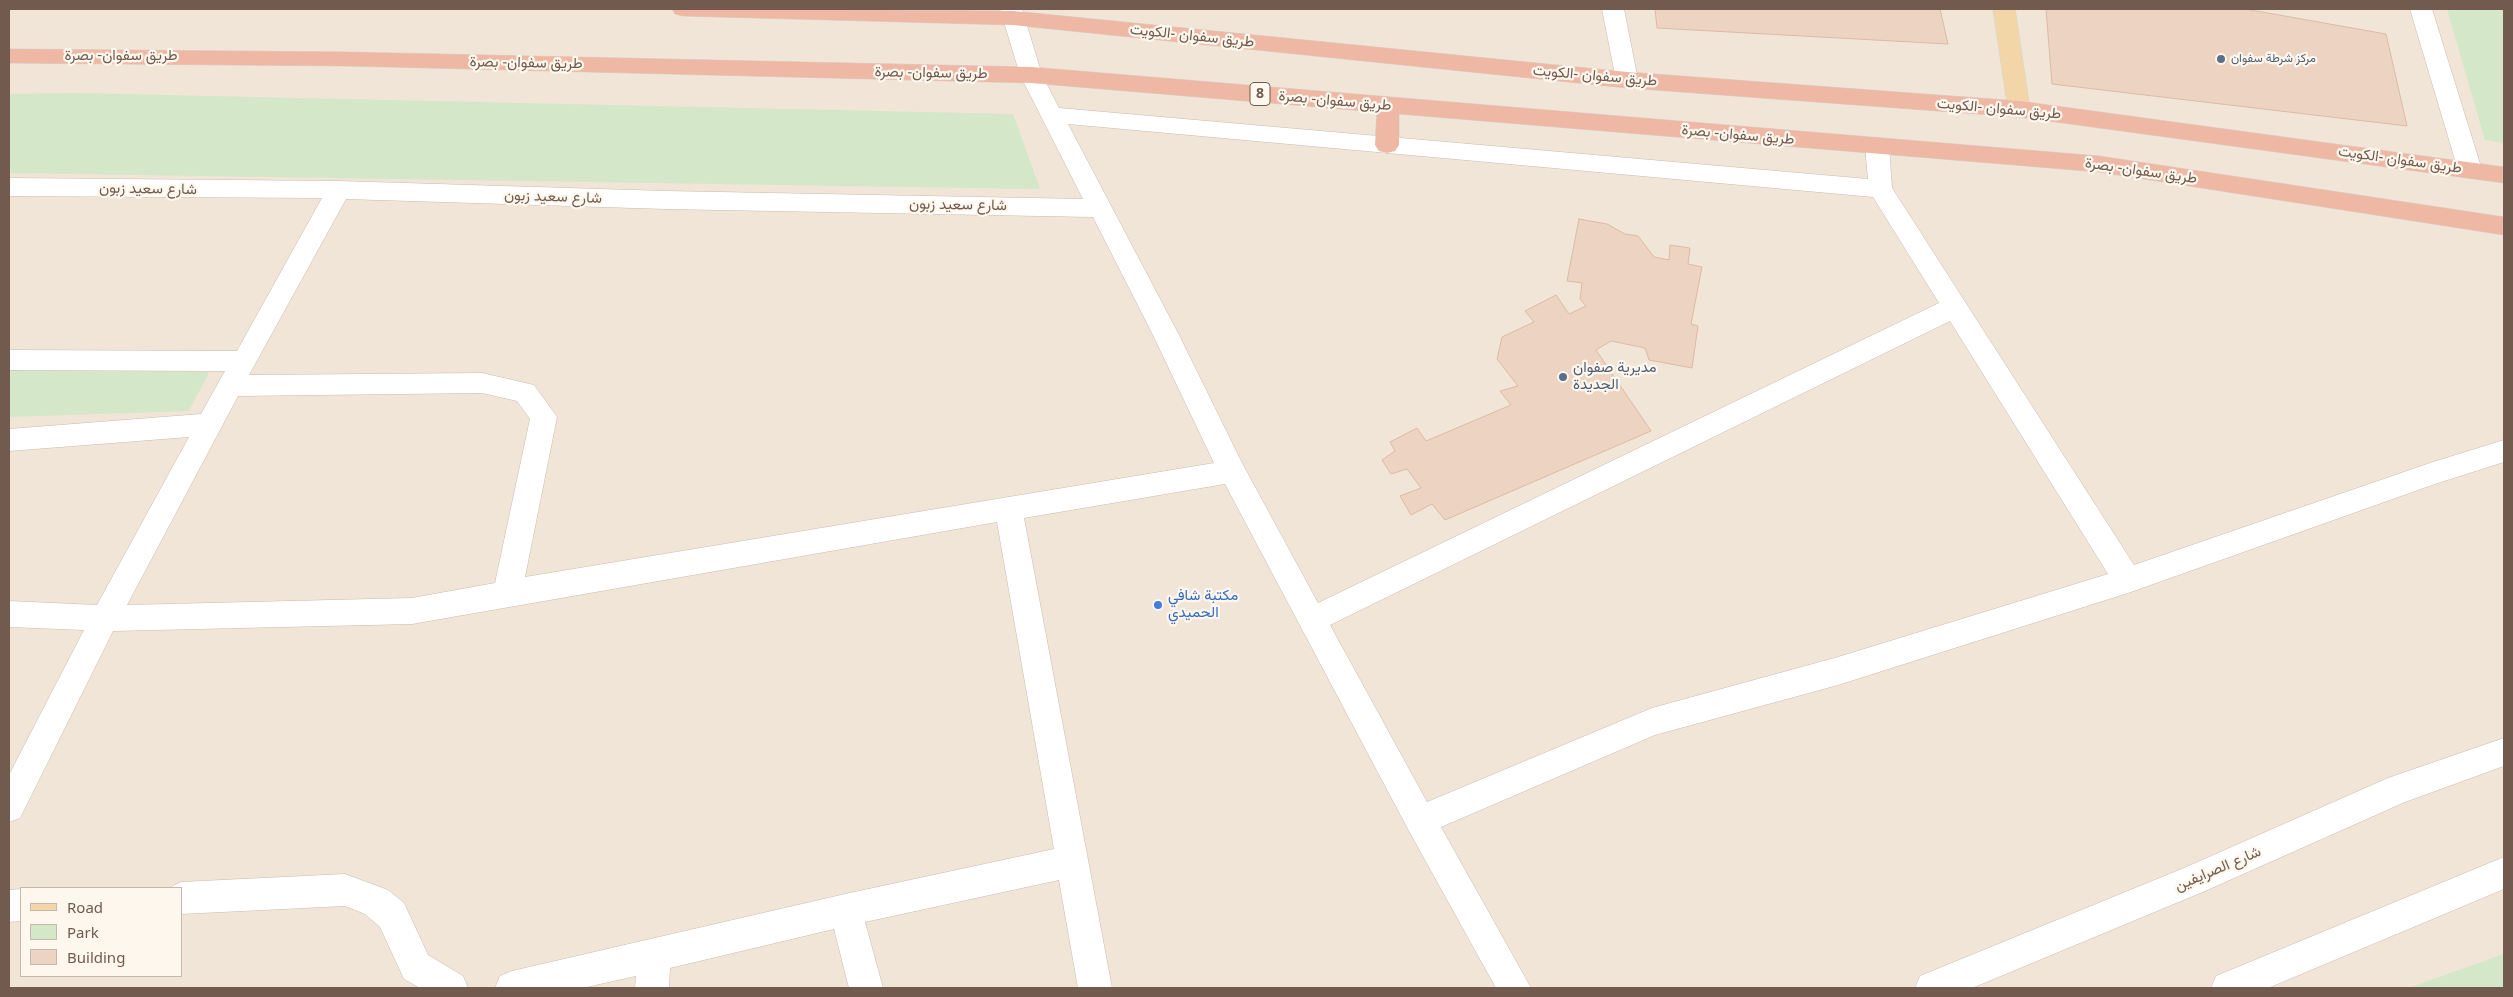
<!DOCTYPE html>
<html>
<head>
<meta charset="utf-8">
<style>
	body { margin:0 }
	#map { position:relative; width:2513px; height:997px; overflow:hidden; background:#faf3e8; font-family:"Noto Sans",sans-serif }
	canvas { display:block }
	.frame { position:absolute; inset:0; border:10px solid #725b4e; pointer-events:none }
	.legend { position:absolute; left:20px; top:887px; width:162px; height:90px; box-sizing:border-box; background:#fdf7ee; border:1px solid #c5b9ae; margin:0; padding:6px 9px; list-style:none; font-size:15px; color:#725b4e }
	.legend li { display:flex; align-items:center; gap:10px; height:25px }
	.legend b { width:25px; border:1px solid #c5b9ae }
</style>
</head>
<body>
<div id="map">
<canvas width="2513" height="997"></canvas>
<div class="frame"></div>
<ul class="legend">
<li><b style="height:6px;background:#f3d6a7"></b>Road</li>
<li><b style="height:14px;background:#d4e7c8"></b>Park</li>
<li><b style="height:14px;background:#edd3c2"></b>Building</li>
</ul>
</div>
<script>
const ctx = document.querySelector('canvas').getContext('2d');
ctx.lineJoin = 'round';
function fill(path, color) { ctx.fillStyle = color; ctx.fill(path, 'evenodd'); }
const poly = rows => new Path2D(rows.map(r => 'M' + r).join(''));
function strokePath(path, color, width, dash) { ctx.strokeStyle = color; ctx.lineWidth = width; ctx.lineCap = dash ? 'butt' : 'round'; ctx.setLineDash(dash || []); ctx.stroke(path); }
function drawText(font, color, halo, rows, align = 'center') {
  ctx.font = font + ' "Noto Sans",Vazirmatn,sans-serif'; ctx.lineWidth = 4.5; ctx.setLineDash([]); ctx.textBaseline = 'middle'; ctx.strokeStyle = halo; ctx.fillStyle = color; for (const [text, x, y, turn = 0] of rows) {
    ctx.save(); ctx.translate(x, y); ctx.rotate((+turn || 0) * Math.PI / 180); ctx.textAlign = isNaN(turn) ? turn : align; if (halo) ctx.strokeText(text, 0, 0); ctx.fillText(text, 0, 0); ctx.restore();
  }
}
fill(poly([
	[9,9,2504,9,2504,988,9,988],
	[21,888,181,888,181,976,21,976]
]), '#f1e5d7');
fill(poly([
	[2447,9,2504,9,2504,143,2485,140],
	[75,93,1013,114,1040,189,9,173,9,94],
	[9,367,209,372,189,411,9,417],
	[2504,954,2504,988,2409,988,2411,987]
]), '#d4e7c8');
const building = poly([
	[1655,9,1940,9,1948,44,1657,28,1655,9],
	[2046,9,2245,9,2386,34,2407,126,2052,84,2046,9],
	[1579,219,1607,224,1625,234,1638,236,1654,257,1669,260,1670,245,1690,248,1688,264,1702,267,1691,324,1698,326,1692,368,1649,360,1645,348,1611,341,1596,350,1651,431,1445,520,1432,504,1411,515,1400,496,1421,488,1407,469,1391,474,1382,460,1395,451,1390,442,1417,428,1426,441,1511,405,1500,391,1518,386,1497,359,1502,337,1534,322,1525,311,1556,295,1569,314,1586,306,1580,299,1582,283,1567,281,1579,219]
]);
fill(building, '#edd3c2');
strokePath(building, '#debaa4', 1);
const minor = poly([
	[1000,9,1022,9,1042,75,1059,108,1868,179,1865,146,1869,140,1877,138,1885,140,1889,146,1892,188,2134,565,2433,462,2504,440,2504,462,2435,484,2128,593,1838,685,1655,735,1441,827,1531,988,1496,988,1409,831,1225,484,1024,518,1112,988,1078,988,1059,880,865,922,883,988,849,988,834,929,670,968,669,988,635,988,636,976,582,988,495,988,500,976,512,971,845,894,1054,849,997,522,412,624,113,631,20,818,9,822,9,775,84,630,9,627,9,601,97,605,189,437,9,451,9,429,201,414,225,371,9,370,9,350,237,351,322,198,9,196,9,178,339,181,666,191,1083,199,1020,75,1000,9],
	[1068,124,1873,197,1939,303,1318,603,1242,463,1179,335,1068,124],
	[346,199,666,209,1093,217,1153,335,1214,463,525,577,557,417,534,385,482,373,249,375,346,199],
	[1950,321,2108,574,1838,657,1652,708,1427,802,1330,625,1950,321],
	[482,393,517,401,530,419,495,583,412,598,127,605,238,396,482,393],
	[1602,9,1624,9,1638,80,1635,85,1627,88,1619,85,1616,80,1602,9],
	[2410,9,2432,9,2482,170,2478,176,2470,178,2462,176,2458,170,2410,9],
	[2504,738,2504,766,2405,802,2205,891,1972,988,1915,988,1920,976,2184,868,2388,778,2504,738],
	[2504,857,2504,889,2268,988,2211,988,2216,976,2504,857],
	[345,874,388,890,404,903,428,955,463,976,468,988,420,988,404,979,380,927,365,914,345,906,181,914,181,888,169,888,181,882,345,874],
	[21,889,21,921,9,922,9,890,21,889]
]);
const major = poly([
	[1993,9,2015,9,2030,109,2027,115,2019,117,2011,115,2008,109,1993,9]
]);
const highway = poly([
	[672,9,1013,11,1627,72,2019,101,2504,167,2504,183,2019,117,1627,88,1013,25,683,16,675,14,672,9],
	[9,49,347,52,1031,67,2099,156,2504,217,2504,235,2099,172,1399,114,1399,145,1395,151,1387,153,1379,151,1375,145,1377,112,1031,83,347,66,9,63,9,49]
]);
strokePath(minor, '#ccbbaf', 1);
strokePath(major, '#d8d1cd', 1);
strokePath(highway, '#d8d1cd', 1);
fill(minor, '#fff');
fill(major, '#f3d6a7');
fill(highway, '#efb8a5');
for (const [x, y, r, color] of [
	[2221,59,5,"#5c6f8a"],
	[1563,377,5,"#5c6f8a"],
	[1158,605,5,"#3f7fe0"]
]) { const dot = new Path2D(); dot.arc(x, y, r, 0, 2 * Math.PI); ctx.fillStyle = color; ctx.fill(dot); strokePath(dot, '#fdf7ee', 2); }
drawText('12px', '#4e5e75', '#fdf7ee', [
	["مركز شرطة سفوان",2231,59]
], 'left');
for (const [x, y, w] of [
	[1260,94,20]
]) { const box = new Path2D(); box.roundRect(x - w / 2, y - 11.5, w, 23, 4); ctx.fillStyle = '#fdf7ee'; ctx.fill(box); strokePath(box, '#725b4e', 1); }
drawText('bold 14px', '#725b4e', null, [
	["8",1260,94]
]);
drawText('15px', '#725b4e', '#fdf7ee', [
	["طريق سفوان -الكويت",1192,36,6],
	["طريق سفوان- بصرة",121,56],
	["طريق سفوان- بصرة",526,63,1],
	["طريق سفوان- بصرة",931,73,1],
	["طريق سفوان -الكويت",1595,76,5],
	["طريق سفوان- بصرة",1335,101,5],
	["طريق سفوان -الكويت",1999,109,5],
	["طريق سفوان- بصرة",1738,135,5],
	["طريق سفوان -الكويت",2400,160,8],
	["طريق سفوان- بصرة",2141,171,8],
	["شارع سعيد زبون",148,189,1],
	["شارع سعيد زبون",553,197,2],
	["شارع سعيد زبون",958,205,1],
	["شارع الصرايفين",2218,869,-23]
]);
drawText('15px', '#4e5e75', '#fdf7ee', [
	["مديرية صفوان",1573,368],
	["الجديدة",1573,385]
], 'left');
drawText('15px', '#366cbe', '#fdf7ee', [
	["مكتبة شافي",1168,596],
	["الحميدي",1168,613]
], 'left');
</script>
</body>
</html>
